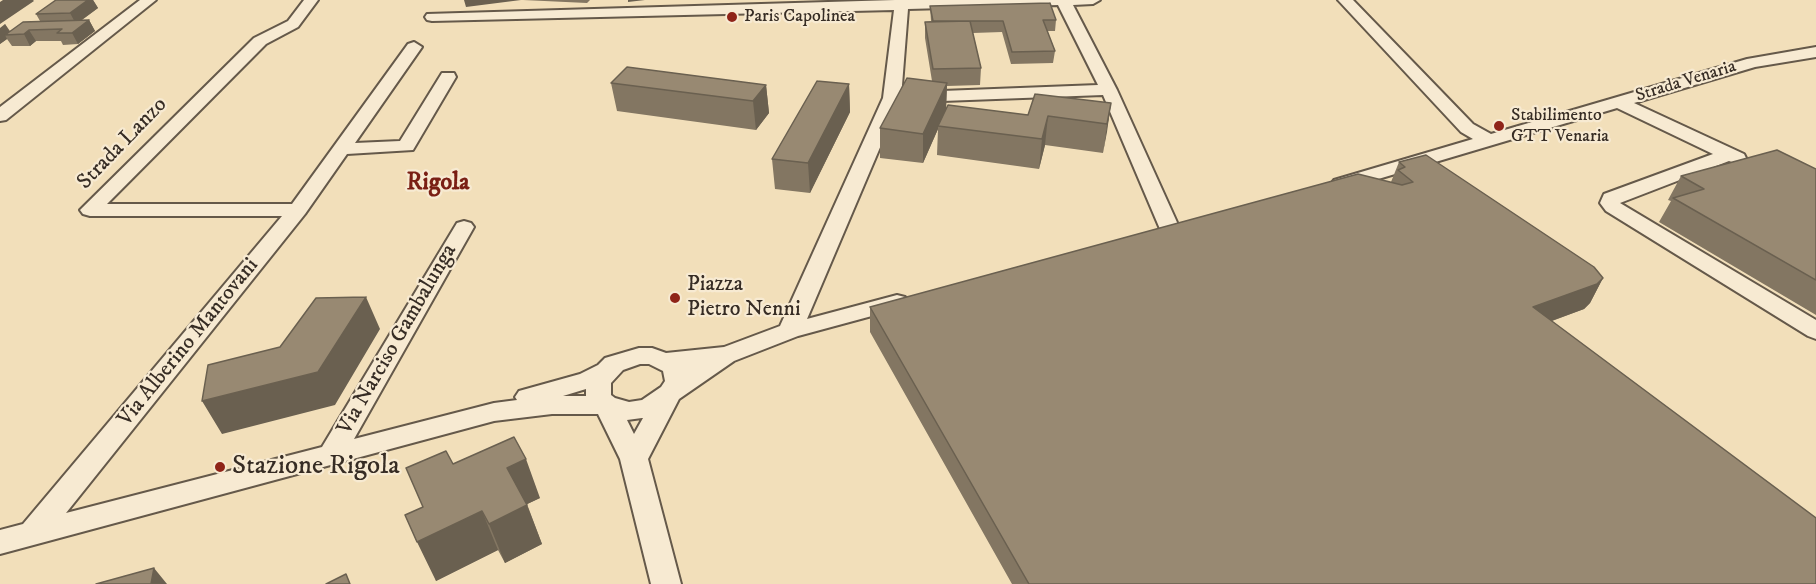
<!DOCTYPE html>
<html>
<head>
<meta charset="utf-8">
<style>
	body { margin:0 }
	canvas { display:block; background:#f2dfba }
</style>
</head>
<body>
<canvas width="1816" height="584"></canvas>
<script>
const ctx = document.querySelector('canvas').getContext('2d');
ctx.lineJoin = 'round';
const poly = rows => new Path2D(rows.map(r => 'M' + r).join(''));
function strokePath(path, color, width, dash) { ctx.strokeStyle = color; ctx.lineWidth = width; ctx.lineCap = dash ? 'butt' : 'round'; ctx.setLineDash(dash || []); ctx.stroke(path); }
function fill(path, color) { ctx.fillStyle = color; ctx.fill(path, 'evenodd'); }
function drawText(font, color, halo, rows, align = 'center') {
  ctx.font = font + ' "IM FELL DW Pica",serif'; ctx.lineWidth = 4.5; ctx.setLineDash([]); ctx.textBaseline = 'middle'; ctx.strokeStyle = halo; ctx.fillStyle = color; for (const [text, x, y, turn = 0] of rows) {
    ctx.save(); ctx.translate(x, y); ctx.rotate((+turn || 0) * Math.PI / 180); ctx.textAlign = isNaN(turn) ? turn : align; if (halo) ctx.strokeText(text, 0, 0); ctx.fillText(text, 0, 0); ctx.restore();
  }
}
const minor = poly([
	[140,0,156,0,6,120,0,121,0,107,140,0],
	[304,0,318,0,298,27,266,44,107,204,292,204,408,44,414,42,422,47,355,143,400,141,442,73,454,73,456,77,413,150,347,154,305,214,66,513,322,447,457,223,464,221,471,223,474,227,354,439,494,403,517,400,515,397,519,391,580,374,598,365,605,358,639,348,652,348,666,353,724,347,780,326,883,98,894,10,432,21,427,20,425,17,427,14,895,0,1100,0,1093,4,1073,5,1117,90,1180,229,1177,233,1170,235,1163,233,1160,229,1103,95,916,102,907,97,916,92,1098,85,1058,5,908,9,901,98,807,319,897,295,905,297,908,302,905,307,798,336,734,361,679,399,648,459,681,584,651,584,620,459,598,414,552,414,494,421,0,554,0,530,23,524,282,216,90,216,83,214,80,210,254,38,288,21,304,0],
	[640,364,649,364,663,371,665,381,661,387,642,400,629,402,615,398,611,395,611,383,623,370,640,364],
	[586,389,586,396,563,396,586,389],
	[642,418,643,418,634,434,627,420,642,418],
	[1338,0,1353,0,1473,124,1491,134,1747,59,1816,47,1816,57,1755,67,1634,103,1744,154,1746,158,1737,164,1729,161,1620,203,1816,320,1816,339,1808,336,1606,211,1600,203,1604,194,1713,154,1617,108,1348,188,1334,188,1331,184,1334,180,1473,139,1461,132,1338,0]
]);
strokePath(minor, '#65594a', 4);
fill(minor, '#f7ead2');
fill(poly([
	[56,0,93,0,98,8,82,20,89,20,95,31,78,44,63,45,61,41,36,41,30,46,12,46,7,39,0,44,5,24,10,31,40,21,36,14],
	[523,0,590,0,587,3],
	[930,6,1056,20,1055,31,1047,31,1055,51,1053,63,1011,64,1002,32,973,33,981,68,980,85,947,86,946,108,1028,115,1111,103,1103,153,1045,145,1039,169,937,155,938,129,923,163,880,158,880,128,932,81,925,38,925,22,931,21],
	[611,83,766,85,769,113,756,130,617,111],
	[849,84,850,112,810,193,775,189,772,159],
	[1399,162,1603,278,1590,303,1584,309,1552,321,1816,584,1012,584,870,332,870,307,1391,182],
	[1816,169,1816,315,1659,222,1671,201,1668,200,1681,176],
	[453,464,540,498,527,504,542,544,505,563,498,550,436,581,423,507]
]), '#837662');
fill(poly([
	[3,0,33,0,34,1,0,24,0,2],
	[88,0,93,0,98,8,76,24,70,13],
	[464,0,521,0,466,7],
	[628,0,645,0,628,2],
	[89,20,95,31,78,44,72,33],
	[5,24,11,34,5,35,7,39,0,44,0,28],
	[29,30,36,41,30,46,24,34],
	[947,83,946,111,938,126,938,129,923,163,923,134],
	[849,84,850,112,810,193,808,163],
	[766,85,769,113,756,130,753,101],
	[1111,103,1107,132,1103,153,1107,124],
	[1048,116,1045,145,1039,169,1042,139],
	[1603,278,1590,303,1584,309,1521,332,1533,307],
	[366,297,380,329,335,405,222,434,202,401],
	[526,459,540,498,521,507,507,468],
	[527,505,542,544,505,563,489,524],
	[482,511,498,550,436,581,417,542],
	[154,568,167,584,151,584]
]), '#6a6050');
const building = poly([
	[56,0,88,0,70,13,36,14,56,0],
	[1050,3,1056,20,1043,20,1055,51,1012,52,1003,21,933,21,930,6,1050,3],
	[89,20,72,33,57,33,62,29,29,30,24,34,5,35,23,22,89,20],
	[970,21,981,68,933,69,925,22,970,21],
	[627,67,766,85,753,101,611,83,627,67],
	[907,78,947,83,923,134,880,128,907,78],
	[817,81,849,84,808,163,772,159,817,81],
	[1035,94,1111,103,1107,124,1048,116,1042,139,938,126,948,105,1028,115,1035,94],
	[1777,150,1816,169,1816,280,1673,198,1704,189,1681,176,1777,150],
	[1426,155,1594,267,1603,278,1597,284,1533,307,1816,518,1816,584,1029,584,870,307,1358,174,1402,185,1413,182,1398,170,1405,167,1399,162,1426,155],
	[366,297,318,372,202,401,208,365,280,347,316,298,366,297],
	[514,437,526,459,507,468,527,505,489,524,482,511,417,542,405,515,423,507,406,468,446,451,453,464,514,437],
	[154,568,151,584,96,584,154,568],
	[346,574,350,584,326,584,346,574]
]);
fill(building, '#988972');
strokePath(building, '#6a6050', 1.5);
for (const [x, y, r, color] of [
	[732,17,6,"#8f2418"],
	[1499,126,6,"#8f2418"],
	[675,298,6,"#8f2418"],
	[220,467,6,"#8f2418"]
]) { const dot = new Path2D(); dot.arc(x, y, r, 0, 2 * Math.PI); ctx.fillStyle = color; ctx.fill(dot); strokePath(dot, '#f7ead2', 2); }
drawText('18px', '#362c24', '#f7ead2', [
	["Paris Capolinea",744,17],
	["Stabilimento",1511,116],
	["GTT Venaria",1511,137]
], 'left');
drawText('18px', '#362c24', '#f7ead2', [
	["Strada Venaria",1686,82,-17]
]);
drawText('22px', '#362c24', '#f7ead2', [
	["Strada Lanzo",123,144,-46],
	["Via Narciso Gambalunga",398,340,-60],
	["Via Alberino Mantovani",189,343,-51]
]);
drawText('22px', '#362c24', '#f7ead2', [
	["Piazza",687,285],
	["Pietro Nenni",687,310]
], 'left');
drawText('bold 24px', '#7a1f14', '#f7ead2', [
	["Rigola",438,184]
]);
drawText('27px', '#362c24', '#f7ead2', [
	["Stazione Rigola",232,467]
], 'left');
</script>
</body>
</html>
